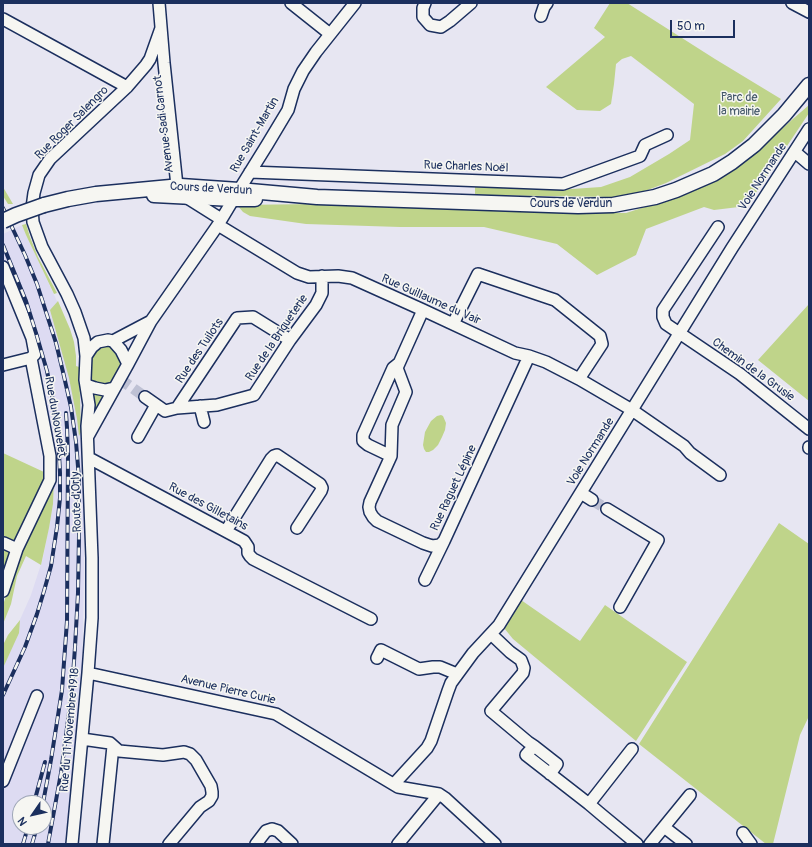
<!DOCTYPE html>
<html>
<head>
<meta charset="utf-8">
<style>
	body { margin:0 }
	#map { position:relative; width:812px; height:847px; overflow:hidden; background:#e7e6f2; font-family:Pangolin,sans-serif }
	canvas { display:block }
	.frame { position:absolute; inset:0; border:4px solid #1b2f5e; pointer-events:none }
	.north { position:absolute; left:12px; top:795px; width:40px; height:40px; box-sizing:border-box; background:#f6f6f2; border:1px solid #9ea6b7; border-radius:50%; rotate:236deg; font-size:11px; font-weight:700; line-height:16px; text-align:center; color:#1b2f5e }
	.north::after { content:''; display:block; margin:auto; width:14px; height:18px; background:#1b2f5e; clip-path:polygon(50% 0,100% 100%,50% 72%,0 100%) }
	.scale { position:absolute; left:670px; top:20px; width:65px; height:18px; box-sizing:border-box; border:2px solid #1b2f5e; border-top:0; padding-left:5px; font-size:12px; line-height:14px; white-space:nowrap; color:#1b2f5e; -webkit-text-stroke:3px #f6f6f2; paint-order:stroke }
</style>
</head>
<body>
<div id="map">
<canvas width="812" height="847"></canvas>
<div class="frame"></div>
<div class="north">N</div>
<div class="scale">50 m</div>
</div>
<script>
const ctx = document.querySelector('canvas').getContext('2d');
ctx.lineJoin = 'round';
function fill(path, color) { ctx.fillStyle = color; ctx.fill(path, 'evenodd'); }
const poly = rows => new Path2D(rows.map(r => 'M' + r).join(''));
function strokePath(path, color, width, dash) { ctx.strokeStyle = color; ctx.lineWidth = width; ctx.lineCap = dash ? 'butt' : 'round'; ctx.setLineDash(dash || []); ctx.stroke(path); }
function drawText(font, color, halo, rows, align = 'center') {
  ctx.font = font + ' Pangolin,sans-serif'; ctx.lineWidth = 3; ctx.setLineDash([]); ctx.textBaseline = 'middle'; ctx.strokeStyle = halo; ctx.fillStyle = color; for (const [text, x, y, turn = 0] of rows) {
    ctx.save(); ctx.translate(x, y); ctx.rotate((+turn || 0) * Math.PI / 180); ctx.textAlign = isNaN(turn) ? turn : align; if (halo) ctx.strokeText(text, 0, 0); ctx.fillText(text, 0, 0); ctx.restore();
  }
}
fill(poly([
	[22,225,26,235,70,329,74,342,76,356,76,366,79,367,81,405,81,440,84,498,84,573,82,670,65,844,3,844,3,654,14,633,31,595,43,558,53,504,54,479,55,478,56,454,46,406,49,404,35,342,8,272,3,262,3,234],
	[20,803,44,803,44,827,20,827]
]), '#dddbf2');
fill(poly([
	[610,3,627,3,715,59,781,99,743,141,725,154,666,183,645,191,614,197,475,195,475,187,557,190,601,187,630,177,669,154,690,140,694,104,631,56,622,59,616,64,614,84,611,104,600,111,577,110,546,87,605,37,594,28],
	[809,105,809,113,747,206,714,210,704,207,646,229,636,255,597,275,557,244,484,227,400,227,306,224,250,216,243,212,237,205,315,204,571,213,626,213,667,200,712,182,747,159],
	[3,187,13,204,8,204,3,196],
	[26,224,30,237,38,257,57,293,54,294,26,235,22,225],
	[58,301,70,329,74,342,76,356,76,366,79,367,81,432,79,436,77,419,69,378,50,310],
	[809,304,809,401,758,360],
	[108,344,113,348,122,358,122,366,113,382,105,386,94,384,89,379,88,359,98,346],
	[94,393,106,394,96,414,94,411],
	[441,415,443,416,446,423,445,430,442,437,438,445,433,450,429,452,426,452,424,449,423,445,425,432,431,421,437,416],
	[3,453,44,472,47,477,11,551,3,579],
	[54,479,53,504,49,528,41,565,26,556,17,576,11,604,3,624,3,605,16,566],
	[779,523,809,544,809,716,800,735,773,844,766,844,639,744],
	[521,600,580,641,605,605,687,662,636,741,513,639,504,628],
	[20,620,19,633,3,668,3,645,8,635]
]), '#bfd48a');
strokePath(poly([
	[120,379,145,397],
	[592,500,607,509]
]), '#bec1d4', 11, [11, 5.5]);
const minor = poly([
	[159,3,164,63,177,186],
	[291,3,330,34],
	[425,3,423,8,423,17,430,25,441,27,450,21,471,3],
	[792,3,809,12],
	[541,16,544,7,547,3],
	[3,19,127,87],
	[795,152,809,164],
	[250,172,563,184,640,156,645,145,667,135],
	[186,197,221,219],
	[218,225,297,273,309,277,338,276,352,278,423,310,515,353,529,356,546,362,579,379,632,410,684,446,690,453,720,475],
	[718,227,663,310,663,317,666,324,740,374,809,429],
	[3,267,32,338,35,354,31,358,3,365],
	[423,310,397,368,406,392,392,425,391,456,370,502,369,507,370,512,373,517,377,521,423,543,432,546,440,545,444,541,529,356],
	[453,324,478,274,555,300,600,336,602,344,579,379],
	[113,341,151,321],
	[86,356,84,338,75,312,67,294,42,247,33,222,32,208,34,193,39,175,50,159,127,87,146,65,150,59,161,28],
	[86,385,95,388,105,390,114,388],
	[145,397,165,411,177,408,217,405,254,395,290,340,316,305,322,293,322,276],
	[200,406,204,422],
	[177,408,237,318,253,317,290,340],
	[88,436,128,364,151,321,218,225,239,190,267,145,288,110,294,89,303,71,316,52,355,3],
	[138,437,156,405],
	[809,448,809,447],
	[391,456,368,445,363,441,363,435,393,368,398,364],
	[89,458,244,541,248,547,248,553,250,556,253,559,371,619],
	[581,493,592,500],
	[607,509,658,540,620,607],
	[226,531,271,459,274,456,277,455,320,484,322,488,321,491,297,528],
	[4,543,17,549],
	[425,580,444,541],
	[3,591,17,549,50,480,50,456,31,358],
	[491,634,510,652,521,660,524,668,523,673,491,711,528,742,534,746,526,755,589,804,602,815,637,844],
	[377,658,381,650,419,669,433,667,440,667,457,674],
	[88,673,276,714,398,787,439,794,445,798,495,844],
	[82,739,110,743,119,751,163,755,184,752,190,754,196,760,211,786,212,792,212,796,209,801,200,807,169,844],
	[534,746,557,764,550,774],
	[3,781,37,696],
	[394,784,427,748,431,741,448,691,451,683,473,653,499,625,732,248,809,129],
	[589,804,632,749],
	[664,827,686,844],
	[743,833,751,844],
	[72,844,88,673,92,618,92,558,87,426,89,405,85,380,86,356,92,347,98,342,108,340,113,341,121,350,128,364],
	[103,844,113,746],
	[256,844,266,831,272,829,278,831,292,844],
	[398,844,439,794],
	[650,844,690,795]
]);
const major = poly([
	[154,195,233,199,255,199],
	[44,205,68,199,96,194,181,186,239,190,317,197,578,206,613,205,655,197,676,190,713,174,732,162,754,145,784,115,809,85]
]);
strokePath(minor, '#1b2f5e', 14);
strokePath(major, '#1b2f5e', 17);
strokePath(minor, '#f6f6f2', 11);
strokePath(major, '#f6f6f2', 14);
const rail = poly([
	[3,208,25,255,37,284,56,343,63,372,71,407,76,442,79,479,79,536,78,593,75,647,72,690,61,773,48,844],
	[3,245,26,301,36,333,47,371,53,401,58,434,60,473,60,498,57,527,51,566,44,591,37,614,25,647,3,695],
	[34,803,45,762],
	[43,803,51,760,62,690,67,621,68,454,67,428,66,413],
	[23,844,28,827],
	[32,844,37,827]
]);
strokePath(rail, '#1b2f5e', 4);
strokePath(rail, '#f6f6f2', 2.5, [8]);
const majorBridge = poly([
	[3,221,16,215,44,205]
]);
strokePath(majorBridge, '#1b2f5e', 17, []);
strokePath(majorBridge, '#f6f6f2', 14);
drawText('12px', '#445869', '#f6f6f2', [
	["Parc de",739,98],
	["la mairie",739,112]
]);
drawText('12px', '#1b2f5e', '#f6f6f2', [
	["Rue Roger Salengro",72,123,-45],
	["Avenue Sadi Carnot",164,124,-97],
	["Rue Saint-Martin",255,135,-60],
	["Rue Charles Noël",466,167,2],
	["Voie Normande",763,177,-57],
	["Cours de Verdun",211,189,3],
	["Cours de Verdun",571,204],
	["Rue Guillaume du Vair",431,300,24],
	["Rue de la Briqueterie",277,338,-56],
	["Rue des Tuilots",200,351,-56],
	["Chemin de la Grusie",753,370,36],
	["Rue du Nouvelet",55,417,80],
	["Voie Normande",591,452,-58],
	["Rue Raguet Lépine",454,488,-65],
	["Route d'Orly",77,502,-92],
	["Rue des Gilletains",208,507,28],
	["Avenue Pierre Curie",228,690,13],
	["Rue du 11 Novembre 1918",70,730,-85]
]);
</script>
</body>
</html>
